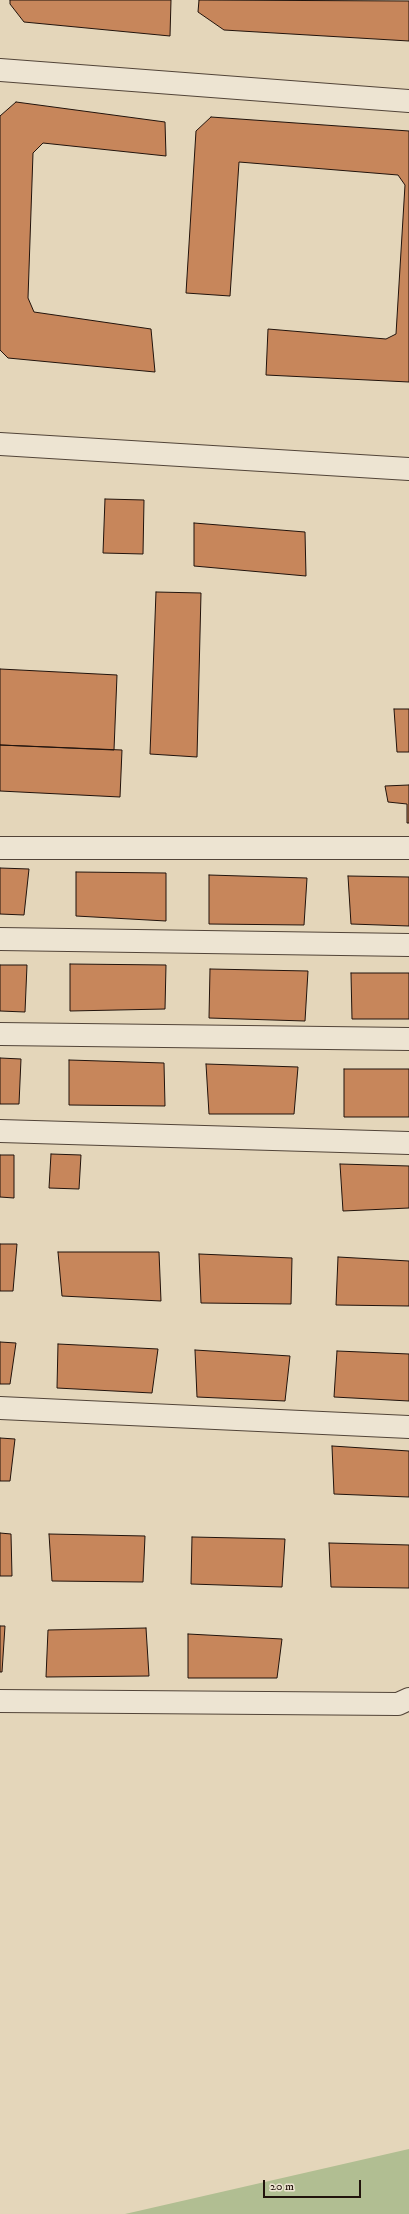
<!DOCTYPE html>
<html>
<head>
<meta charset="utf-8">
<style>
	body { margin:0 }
	#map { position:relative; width:409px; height:2214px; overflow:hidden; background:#e4d6ba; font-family:"IM FELL DW Pica",serif }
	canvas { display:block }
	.scale { position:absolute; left:263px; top:2180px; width:98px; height:18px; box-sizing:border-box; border:2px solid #21130c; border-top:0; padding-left:5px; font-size:12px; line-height:14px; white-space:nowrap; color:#21130c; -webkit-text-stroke:3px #ede4d2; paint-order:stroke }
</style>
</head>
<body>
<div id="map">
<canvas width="409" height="2214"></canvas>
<div class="scale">20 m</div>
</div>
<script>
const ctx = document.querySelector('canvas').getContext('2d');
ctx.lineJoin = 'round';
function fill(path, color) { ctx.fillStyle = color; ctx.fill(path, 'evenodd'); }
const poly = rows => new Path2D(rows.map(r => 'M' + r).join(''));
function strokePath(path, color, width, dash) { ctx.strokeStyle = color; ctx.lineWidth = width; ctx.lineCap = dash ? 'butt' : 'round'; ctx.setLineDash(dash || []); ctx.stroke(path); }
fill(poly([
	[409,2149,409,2214,125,2214]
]), '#b1be92');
const building = poly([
	[10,0,171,0,170,36,24,22,10,4,10,0],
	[199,0,409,1,409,41,224,30,198,12,199,0],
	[16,102,165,122,166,156,43,143,33,153,28,298,34,312,151,329,155,372,8,358,0,350,0,116,16,102],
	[211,117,409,131,409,382,266,375,268,329,386,339,396,334,405,185,398,175,239,162,230,296,186,293,196,131,211,117],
	[105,499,144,500,143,554,103,553,105,499],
	[194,523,305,532,306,576,194,566,194,523],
	[156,592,201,593,197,757,150,754,156,592],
	[0,669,117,675,114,750,0,745,0,669],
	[394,709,409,709,409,752,397,752,394,709],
	[0,745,122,750,120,797,0,791,0,745],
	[409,785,409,823,407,823,407,804,388,802,385,786,409,785],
	[0,868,29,869,24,915,0,914,0,868],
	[76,872,166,873,166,921,76,916,76,872],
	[209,875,307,878,304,925,209,924,209,875],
	[348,876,409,877,409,926,351,924,348,876],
	[70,964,166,965,165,1009,70,1011,70,964],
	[0,965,27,965,25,1012,0,1011,0,965],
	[210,969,308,971,305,1021,209,1018,210,969],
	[351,973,409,973,409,1019,352,1019,351,973],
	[0,1058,21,1059,19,1104,0,1104,0,1058],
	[69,1060,164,1063,165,1106,69,1105,69,1060],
	[206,1064,298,1067,294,1114,209,1114,206,1064],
	[344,1069,409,1069,409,1117,344,1117,344,1069],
	[51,1154,81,1155,79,1189,49,1188,51,1154],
	[0,1155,14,1155,14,1198,0,1197,0,1155],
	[340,1164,409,1166,409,1208,343,1211,340,1164],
	[0,1244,17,1244,13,1291,0,1291,0,1244],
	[58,1252,159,1252,161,1301,62,1296,58,1252],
	[199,1254,292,1258,291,1304,201,1303,199,1254],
	[338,1257,409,1261,409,1306,336,1305,338,1257],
	[0,1342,16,1343,10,1384,0,1384,0,1342],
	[58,1344,158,1349,152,1393,57,1388,58,1344],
	[195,1350,290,1356,285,1401,197,1397,195,1350],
	[337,1351,409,1354,409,1401,334,1397,337,1351],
	[0,1438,15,1439,10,1481,0,1481,0,1438],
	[332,1446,409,1451,409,1497,334,1494,332,1446],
	[0,1533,11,1534,12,1576,0,1576,0,1533],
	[49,1534,145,1536,143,1582,52,1581,49,1534],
	[192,1537,285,1539,282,1587,191,1584,192,1537],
	[329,1543,409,1545,409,1588,331,1587,329,1543],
	[0,1626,5,1626,2,1672,0,1672,0,1626],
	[146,1628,149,1676,46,1677,48,1630,146,1628],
	[188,1634,282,1639,277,1678,188,1678,188,1634]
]);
fill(building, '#c7865b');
strokePath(building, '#21130c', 1);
const minor = poly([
	[0,70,409,101],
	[0,444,409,469],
	[0,848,409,848],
	[0,939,409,945],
	[0,1034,409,1039],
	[0,1131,409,1143],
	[0,1408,409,1427],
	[0,1701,398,1704,409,1699]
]);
strokePath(minor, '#524438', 24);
strokePath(minor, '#ede4d2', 22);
</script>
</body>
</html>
